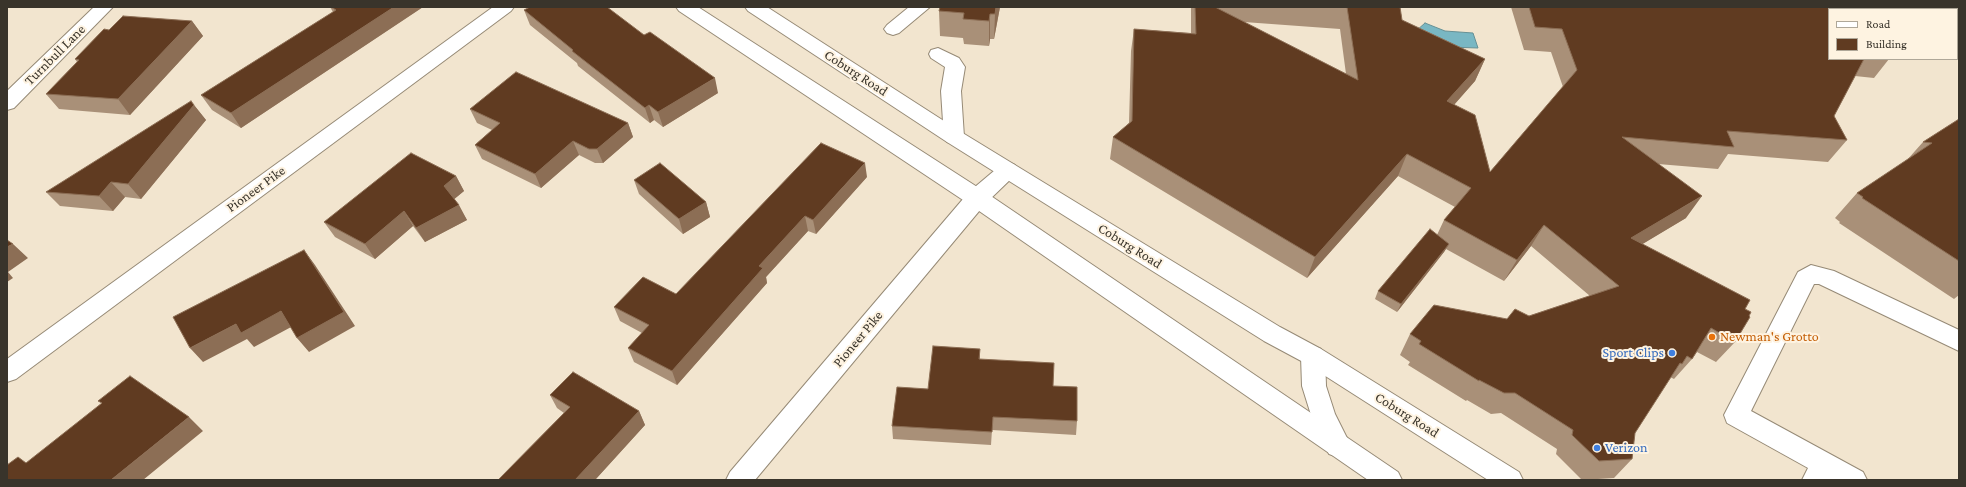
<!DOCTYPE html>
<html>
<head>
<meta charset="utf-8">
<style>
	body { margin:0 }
	#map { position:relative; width:1966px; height:487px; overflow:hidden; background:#f2e5cf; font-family:"Crimson Pro",serif }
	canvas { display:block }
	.frame { position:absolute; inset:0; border:8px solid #39342b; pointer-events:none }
	.legend { position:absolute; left:1828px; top:8px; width:130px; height:52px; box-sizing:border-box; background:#fef3e1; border:1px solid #afa798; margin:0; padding:5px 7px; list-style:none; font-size:12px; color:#39342b }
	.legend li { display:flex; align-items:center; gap:8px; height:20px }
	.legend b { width:20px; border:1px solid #afa798 }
</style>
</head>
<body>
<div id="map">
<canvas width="1966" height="487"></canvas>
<div class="frame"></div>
<ul class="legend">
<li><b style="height:5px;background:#fff"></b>Road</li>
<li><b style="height:11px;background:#603b21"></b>Building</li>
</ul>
</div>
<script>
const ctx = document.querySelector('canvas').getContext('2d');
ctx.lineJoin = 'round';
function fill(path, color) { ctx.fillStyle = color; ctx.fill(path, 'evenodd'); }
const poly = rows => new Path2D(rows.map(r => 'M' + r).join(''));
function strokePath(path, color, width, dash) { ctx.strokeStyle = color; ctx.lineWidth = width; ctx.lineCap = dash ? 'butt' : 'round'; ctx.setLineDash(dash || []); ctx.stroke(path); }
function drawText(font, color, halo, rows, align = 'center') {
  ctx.font = font + ' "Crimson Pro",serif'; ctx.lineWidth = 4; ctx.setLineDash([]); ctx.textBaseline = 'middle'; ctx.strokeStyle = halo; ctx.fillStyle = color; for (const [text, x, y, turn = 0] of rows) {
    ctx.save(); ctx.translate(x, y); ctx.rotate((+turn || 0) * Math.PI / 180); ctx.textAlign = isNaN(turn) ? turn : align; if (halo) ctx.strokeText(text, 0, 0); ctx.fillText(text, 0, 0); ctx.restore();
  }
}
const water = poly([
	[1425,23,1445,31,1473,33,1478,48,1448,47,1416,31,1425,23]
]);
fill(water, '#79b7c3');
strokePath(water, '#669095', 1);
const minor = poly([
	[94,7,113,7,14,108,7,110,7,91,94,7],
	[493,7,514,7,511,11,16,379,7,382,7,359,493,7],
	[909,7,930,7,899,33,893,35,887,33,884,29,887,25,909,7],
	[938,48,959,58,965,67,961,91,964,137,961,142,954,144,947,142,944,137,941,91,945,67,931,58,929,54,931,50,938,48],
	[1008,162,1015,165,1018,170,1015,175,985,204,755,480,726,480,730,472,969,192,1001,165,1008,162],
	[1811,265,1834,271,1959,330,1959,351,1819,284,1814,284,1751,411,1863,472,1867,480,1802,480,1808,468,1727,423,1724,415,1798,272,1811,265],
	[1313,346,1321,349,1325,356,1326,386,1335,414,1351,446,1347,454,1338,457,1329,454,1311,415,1302,386,1301,356,1305,349,1313,346]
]);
const major = poly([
	[676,7,698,7,985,192,1398,472,1402,480,1368,480,969,204,679,11,676,7],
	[745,7,767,7,961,132,1280,327,1321,349,1519,472,1523,480,1488,480,1305,363,1264,341,947,142,748,11,745,7]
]);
strokePath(minor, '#968a76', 2);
strokePath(major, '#968a76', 2);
fill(minor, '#fff');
fill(major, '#fff');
fill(poly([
	[330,7,423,7,241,128,212,110,201,95,333,12],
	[940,7,1000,7,994,39,990,39,989,46,964,44,963,38,940,36,939,11],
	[1191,7,1400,7,1402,20,1485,59,1475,81,1454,105,1490,172,1563,87,1551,52,1524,50,1511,7,1959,7,1959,37,1957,37,1957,9,1829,9,1829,59,1889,59,1874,78,1855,76,1834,116,1847,140,1828,162,1728,154,1718,169,1658,164,1686,218,1642,244,1745,309,1735,342,1716,362,1697,352,1692,359,1674,379,1670,377,1635,433,1632,459,1614,478,1582,480,1556,454,1557,449,1501,413,1491,414,1467,400,1466,401,1408,365,1410,362,1400,355,1410,334,1529,316,1590,296,1531,246,1504,281,1446,249,1444,252,1397,312,1375,299,1378,291,1437,235,1444,220,1455,207,1398,176,1307,278,1110,159,1113,137,1129,123,1131,51,1134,29,1191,33],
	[1244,22,1340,29,1346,74],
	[524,10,718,93,663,127,654,120,650,123,578,66,577,63,530,25],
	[192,21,203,36,130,115,59,109,46,94,77,62,75,59,109,30],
	[194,105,206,120,141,199,125,197,113,211,60,206,46,192],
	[470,109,628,123,633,137,603,163,595,163,579,155,541,188,482,159,475,145,492,130,477,123],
	[1959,119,1959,295,1954,299,1839,223,1840,222,1835,218,1857,193,1907,160,1923,142],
	[456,176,464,191,454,199,467,220,425,242,413,226,375,259,335,237,324,222],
	[867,177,816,234,808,231,766,277,767,283,677,385,634,362,628,348,642,333,620,321,614,307,676,294],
	[634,180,706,202,710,217,683,234,639,194],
	[980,349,980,359,1053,386,1077,421,1076,435,992,430,991,445,893,439,892,426,928,389],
	[550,395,639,411,645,425,595,480,498,480,564,413,557,408]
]), '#a99078');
fill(poly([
	[394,7,423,7,241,128,231,113],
	[996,7,1000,7,994,39,995,14],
	[990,14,990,39,989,46,989,21],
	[192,21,203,36,130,115,118,99],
	[1485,59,1475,81,1437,124,1447,101],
	[715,78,718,93,663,127,658,112],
	[194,105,206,120,141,199,128,184],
	[649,105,654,120,650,123,645,108],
	[628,123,633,137,603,163,597,149],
	[573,141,579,155,541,188,535,174],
	[1407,154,1398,176,1307,278,1315,257],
	[865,163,867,177,816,234,813,220],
	[456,176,464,191,452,201,444,186],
	[111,182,125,197,113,211,99,196],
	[1702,196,1686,218,1616,260,1631,238],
	[706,202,710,217,683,234,679,219],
	[459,205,467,220,425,242,416,228],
	[404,211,413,226,375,259,365,244],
	[805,216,808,231,766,277,767,283,677,385,672,371,759,266],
	[1544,225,1531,246,1504,281,1517,260],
	[13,244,28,258,8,272,13,278,7,282,7,247],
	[1449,244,1444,252,1397,312,1401,304],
	[304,250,315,265,355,326,309,352,297,338],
	[281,311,293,326,254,347,247,339,203,362,190,348,236,324],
	[639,411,645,425,595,480,575,480],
	[189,417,203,431,143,480,111,480]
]), '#8c6e55');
const building = poly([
	[331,7,394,7,231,113,201,95,336,10,331,7],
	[530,7,607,7,644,35,650,32,715,78,658,112,649,105,645,108,572,51,573,50,524,10,530,7],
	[940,7,996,7,995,14,990,14,989,21,963,19,964,13,939,11,940,7],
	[1195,7,1215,7,1358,80,1347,7,1400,7,1402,20,1485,59,1447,101,1475,115,1490,172,1577,70,1562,29,1535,27,1529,7,1862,7,1863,9,1829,9,1829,59,1864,59,1834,116,1847,140,1727,131,1734,147,1622,137,1702,196,1631,238,1750,300,1745,309,1751,312,1749,316,1750,317,1735,342,1711,328,1692,359,1687,356,1682,364,1680,363,1635,433,1632,459,1599,461,1572,435,1573,430,1515,393,1504,393,1479,380,1479,381,1419,344,1421,341,1410,334,1434,305,1507,319,1515,309,1529,316,1619,286,1544,225,1517,260,1444,220,1471,188,1407,154,1315,257,1113,137,1132,121,1134,29,1196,34,1195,7],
	[1867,7,1959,7,1959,13,1957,13,1957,9,1895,9,1867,7],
	[123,16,192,21,118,99,46,94,79,60,75,59,104,29,109,30,123,16],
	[516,72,628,123,597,149,589,149,573,141,535,174,475,145,500,123,470,109,516,72],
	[191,101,194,105,128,184,111,182,99,196,46,192,191,101],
	[1959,119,1959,261,1862,198,1863,197,1857,193,1932,143,1923,142,1959,119],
	[821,143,865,163,813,220,805,216,759,266,763,268,672,371,628,348,649,325,614,307,643,277,676,294,821,143],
	[411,153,456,176,444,186,459,205,416,228,404,211,365,244,324,222,411,153],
	[660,163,706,202,679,219,634,180,660,163],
	[1430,229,1449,244,1401,304,1378,291,1430,229],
	[7,240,13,244,7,247,7,240],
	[304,250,344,312,297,338,281,311,241,333,236,324,190,348,173,317,304,250],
	[933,346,980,349,979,359,1054,363,1053,386,1077,387,1077,421,993,417,992,432,892,426,897,387,928,389,933,346],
	[573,372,639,411,575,480,498,480,570,407,550,395,573,372],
	[130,376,189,417,111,480,7,480,7,465,18,457,26,463,102,403,98,401,130,376]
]);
fill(building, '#603b21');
strokePath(building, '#8c6e55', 1);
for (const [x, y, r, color] of [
	[1712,337,4,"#e8710a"],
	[1672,353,4,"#3f7fe0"],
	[1597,448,4,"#3f7fe0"]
]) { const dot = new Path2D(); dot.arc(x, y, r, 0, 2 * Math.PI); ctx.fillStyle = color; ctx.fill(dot); strokePath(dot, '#fef3e1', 1.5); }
drawText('14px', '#39342b', '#fef3e1', [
	["Turnbull Lane",55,55,-45],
	["Coburg Road",856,73,33],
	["Pioneer Pike",256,189,-36],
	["Coburg Road",1130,246,32],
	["Pioneer Pike",858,339,-50],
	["Coburg Road",1407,415,32]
]);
drawText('14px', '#c56008', '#fef3e1', [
	["Newman's Grotto",1720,337]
], 'left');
drawText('14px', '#366cbe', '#fef3e1', [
	["Sport Clips",1664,353],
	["Verizon",1605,448,"left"]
], 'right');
</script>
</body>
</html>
